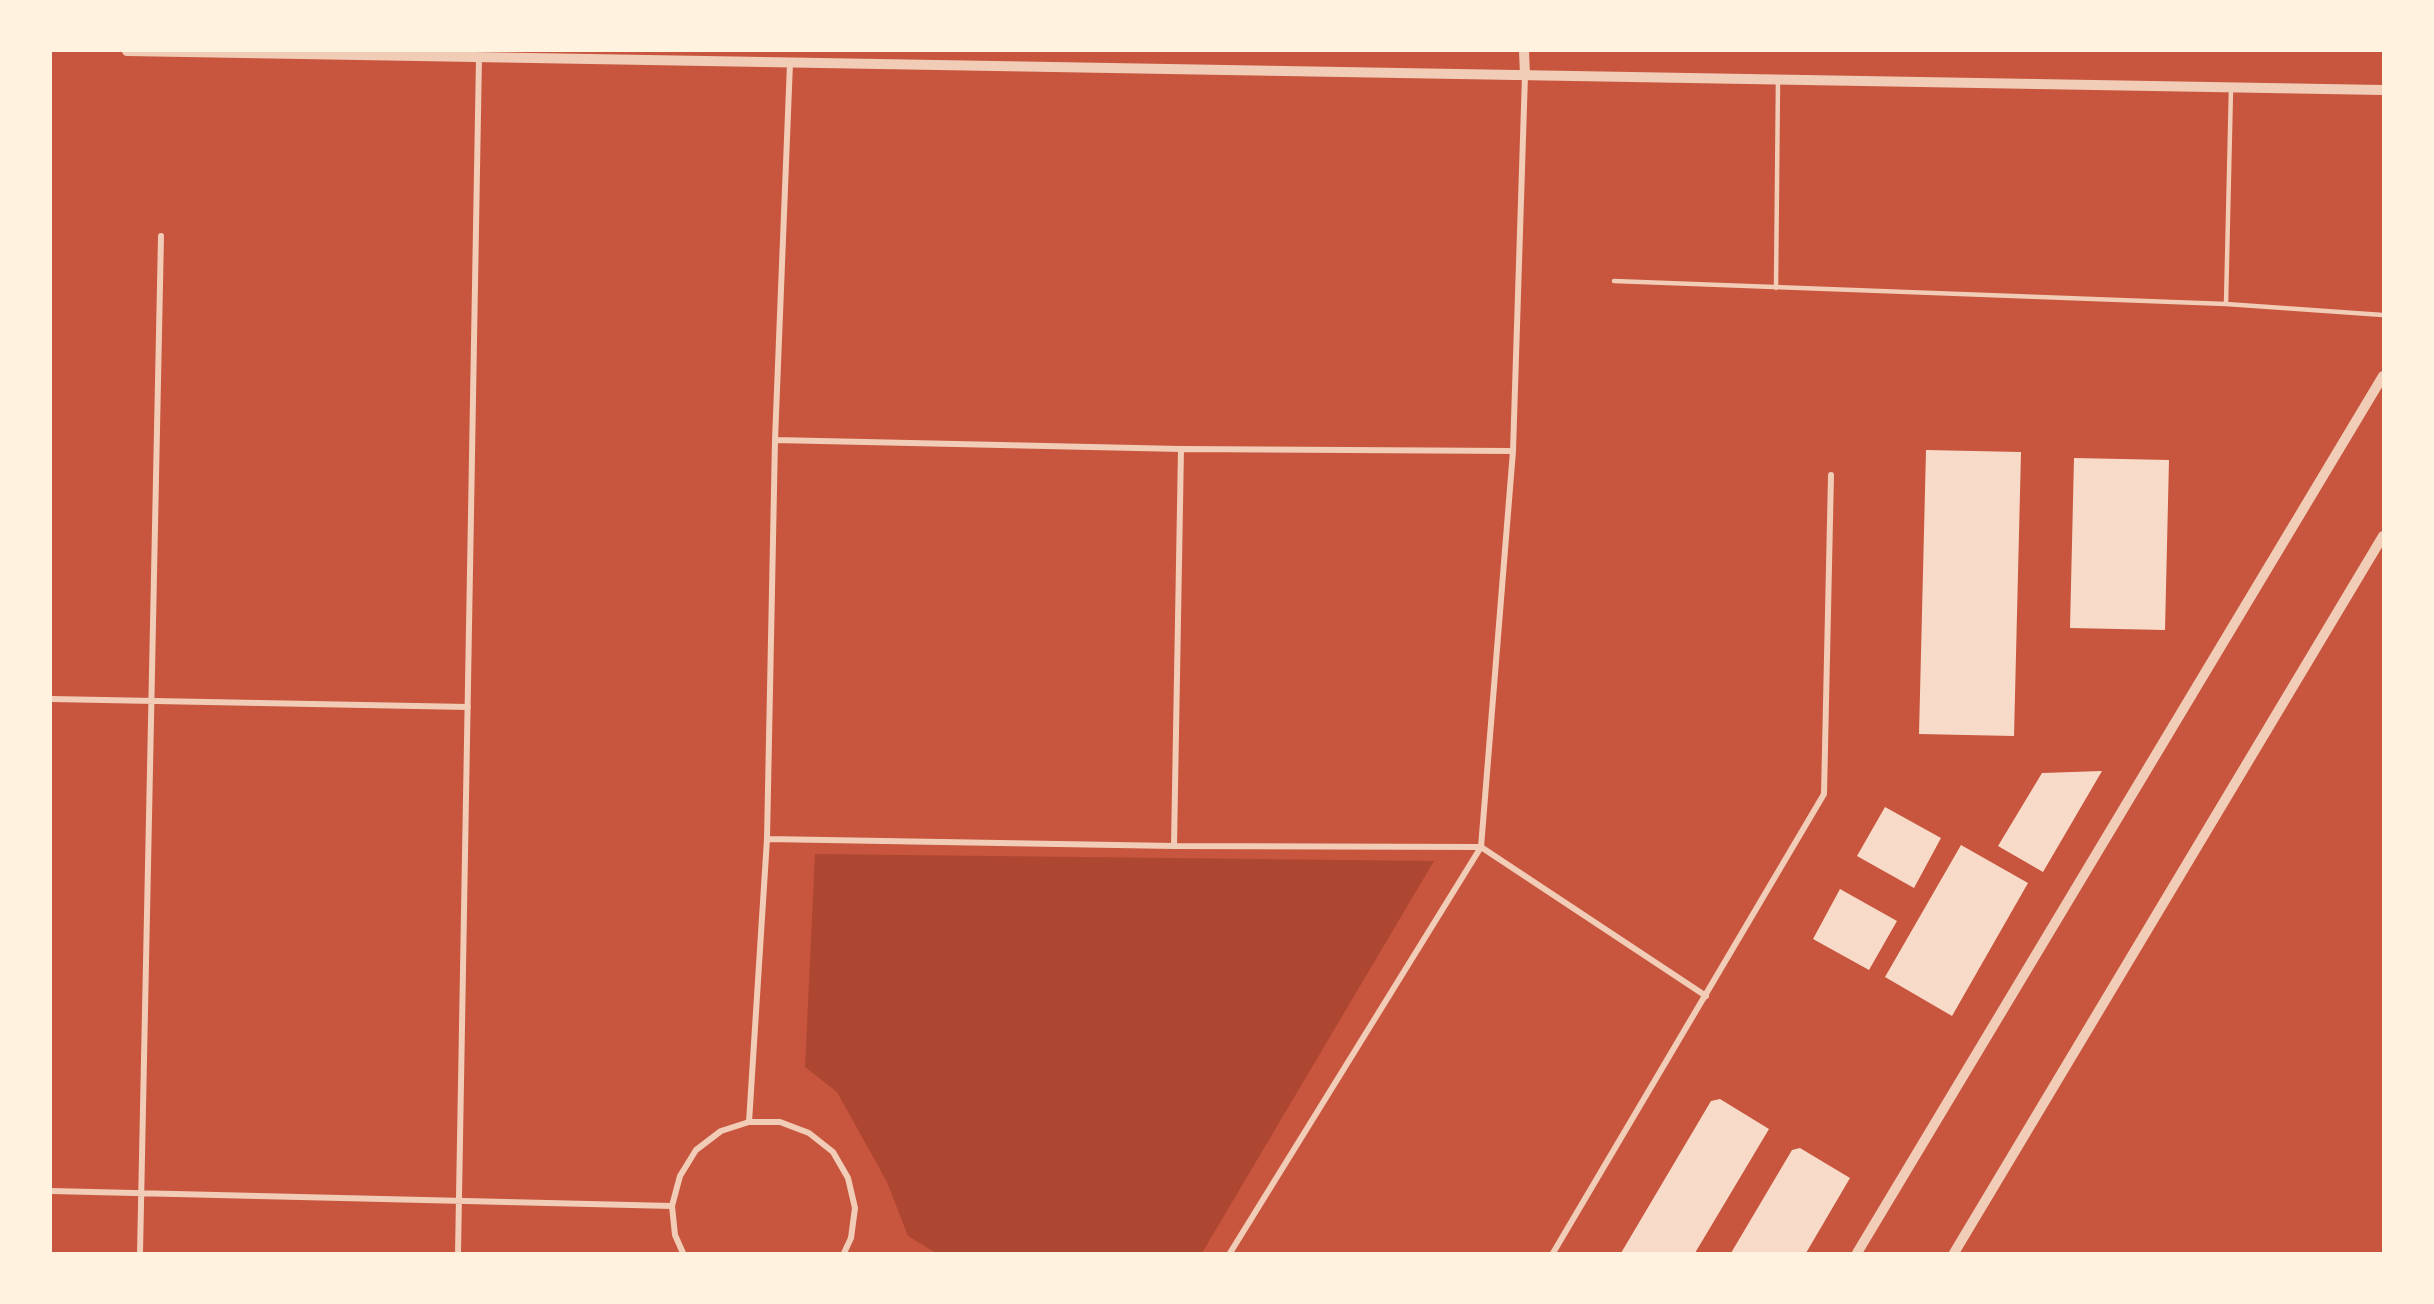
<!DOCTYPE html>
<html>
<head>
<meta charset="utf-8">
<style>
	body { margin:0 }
	#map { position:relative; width:2434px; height:1304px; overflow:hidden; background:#c8553d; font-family:"Alegreya Sans",sans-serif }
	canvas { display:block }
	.frame { position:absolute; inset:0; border:52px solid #fff3e0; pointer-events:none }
</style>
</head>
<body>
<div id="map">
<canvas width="2434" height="1304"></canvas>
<div class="frame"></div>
</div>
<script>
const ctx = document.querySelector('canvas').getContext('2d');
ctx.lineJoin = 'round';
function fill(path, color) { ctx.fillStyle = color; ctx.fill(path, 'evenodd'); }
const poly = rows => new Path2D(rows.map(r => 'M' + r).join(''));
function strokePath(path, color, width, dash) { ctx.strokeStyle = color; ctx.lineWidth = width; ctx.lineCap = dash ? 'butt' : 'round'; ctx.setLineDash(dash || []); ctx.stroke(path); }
fill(poly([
	[815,854,1434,861,1202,1253,936,1253,908,1236,887,1182,837,1092,805,1067]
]), '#ae4732');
fill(poly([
	[1926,450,2021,452,2014,736,1919,734],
	[2074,458,2169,460,2165,630,2070,628],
	[2102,771,2043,872,1998,846,2042,773],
	[1885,807,1941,838,1914,888,1857,856],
	[1961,845,2028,883,1952,1016,1885,977],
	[1840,889,1897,921,1869,970,1813,939],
	[1720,1099,1769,1129,1695,1253,1621,1253,1711,1101],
	[1800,1148,1850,1178,1806,1253,1731,1253,1792,1150]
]), '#f7dbc8');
strokePath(poly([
	[1614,281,2226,304,2383,315],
	[1776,288,1778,80],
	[2226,304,2231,88]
]), '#f1ccb7', 4.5);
strokePath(poly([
	[775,440,1181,449,1513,451],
	[51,699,468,707],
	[767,839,1174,846,1481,847,1706,996],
	[1174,846,1181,449],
	[749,1122,767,839,775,440,790,63],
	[51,1191,672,1206],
	[140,1253,161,236],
	[458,1253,479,57],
	[683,1253,675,1235,672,1206,680,1176,696,1150,721,1131,749,1122,780,1122,809,1133,833,1152,848,1178,855,1208,851,1238,844,1253],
	[1230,1253,1481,847,1513,451,1525,75],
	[1553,1253,1824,794,1831,475]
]), '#f1ccb7', 6);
strokePath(poly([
	[127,51,2383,90],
	[1524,51,1525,75],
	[1857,1253,2383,376],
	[1954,1253,2383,536]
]), '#f1ccb7', 10);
</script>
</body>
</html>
